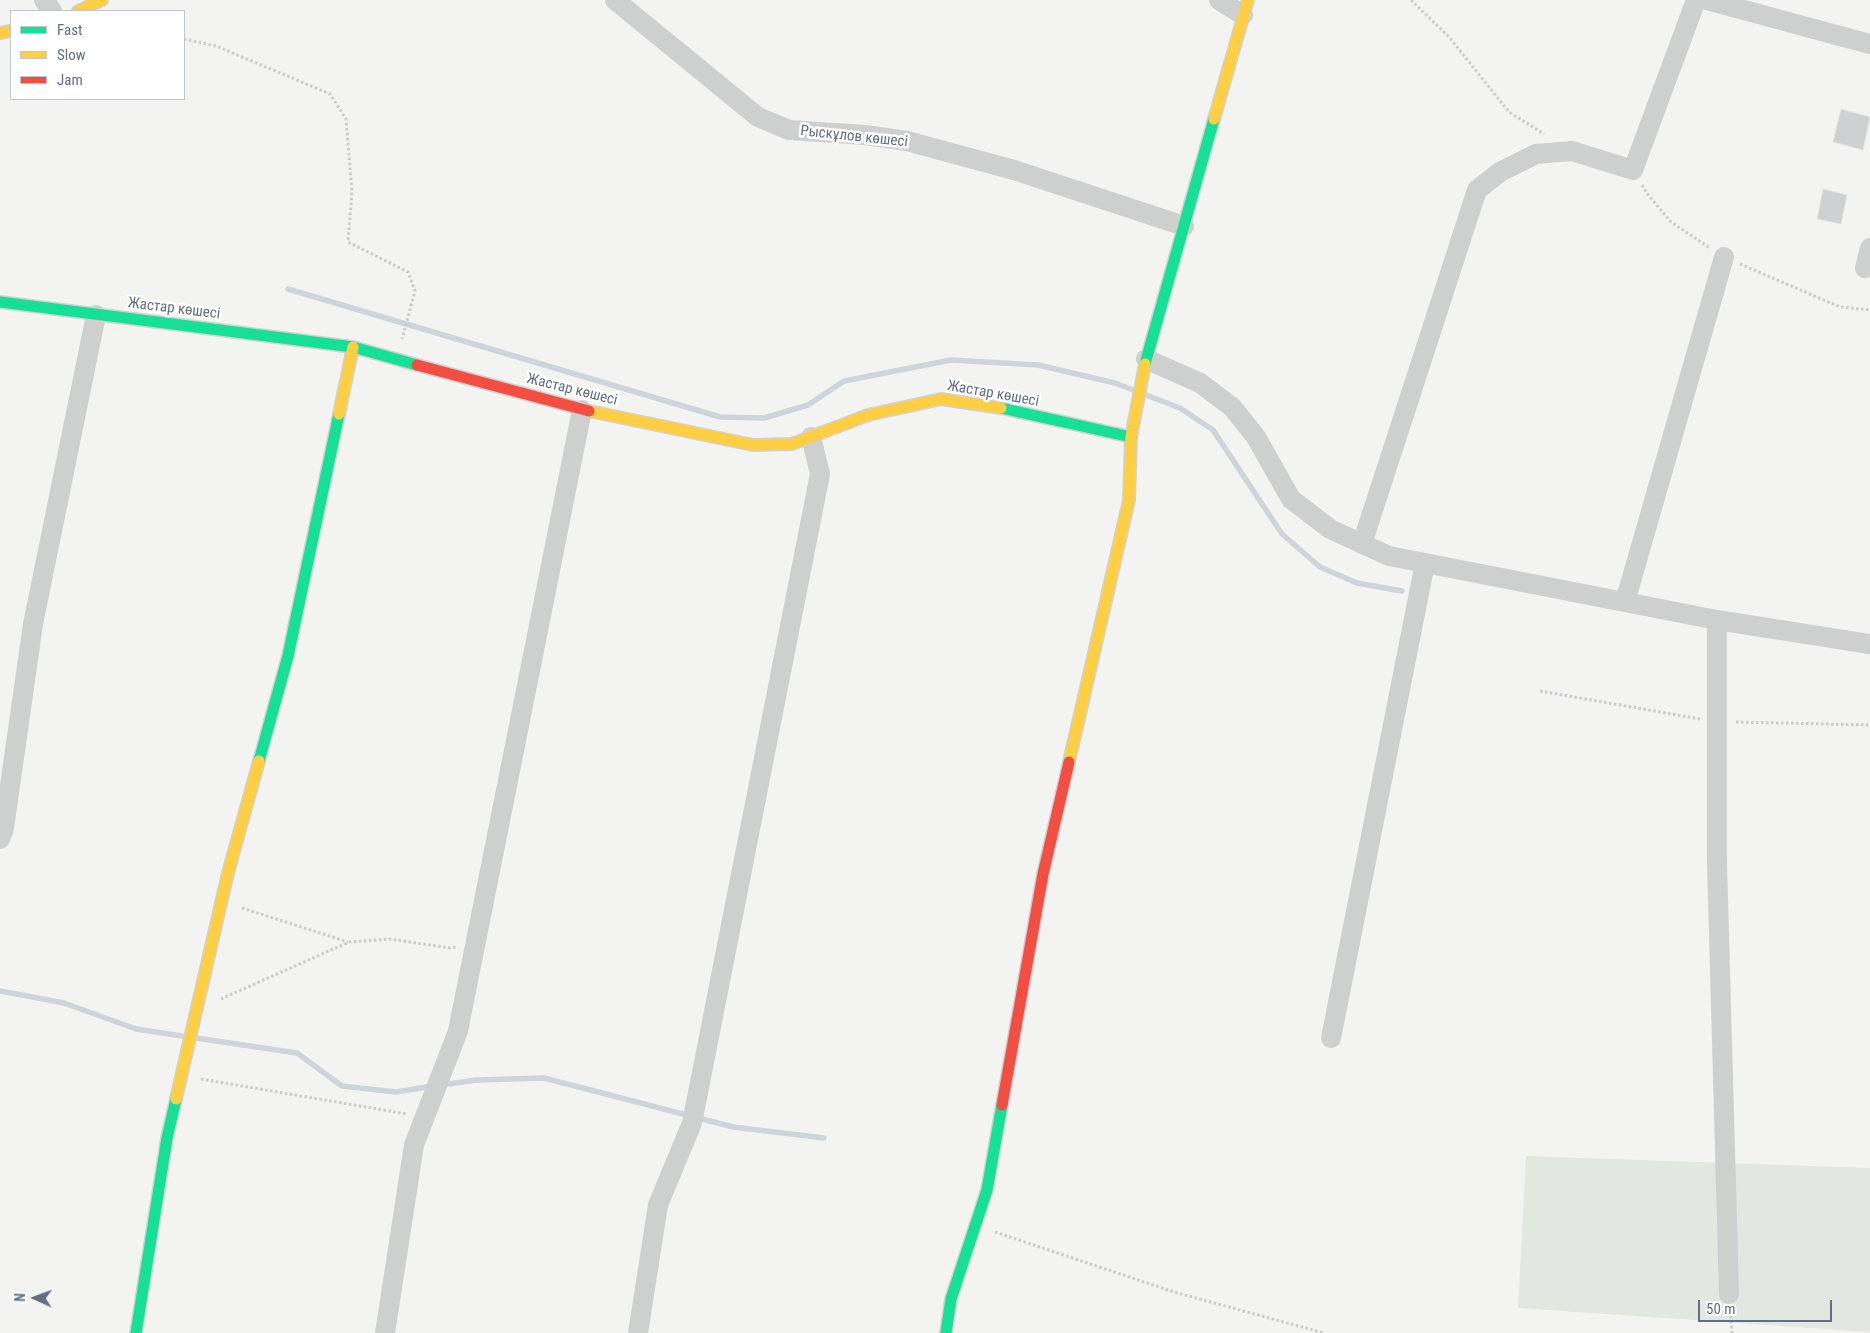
<!DOCTYPE html>
<html>
<head>
<meta charset="utf-8">
<style>
	body { margin:0 }
	#map { position:relative; width:1870px; height:1333px; overflow:hidden; background:#f3f4f2; font-family:"Roboto Condensed",sans-serif }
	canvas { display:block }
	.legend { position:absolute; left:10px; top:10px; width:175px; height:90px; box-sizing:border-box; background:#fff; border:1px solid #c1c5cd; margin:0; padding:6px 9px; list-style:none; font-size:15px; color:#636d83 }
	.legend li { display:flex; align-items:center; gap:10px; height:25px }
	.legend b { width:25px; border:1px solid #c1c5cd }
	.north { position:absolute; left:10px; top:1273px; width:50px; height:50px; -webkit-text-stroke:4px #fff; paint-order:stroke; rotate:272deg; font-size:14px; font-weight:700; line-height:20px; text-align:center; color:#636d83 }
	.north::after { content:''; display:block; margin:auto; width:18px; height:22px; background:#636d83; clip-path:polygon(50% 0,100% 100%,50% 72%,0 100%) }
	.scale { position:absolute; left:1698px; top:1300px; width:134px; height:22px; box-sizing:border-box; border:2px solid #636d83; border-top:0; padding-left:6px; font-size:15px; line-height:18px; white-space:nowrap; color:#636d83; -webkit-text-stroke:4px #fff; paint-order:stroke }
</style>
</head>
<body>
<div id="map">
<canvas width="1870" height="1333"></canvas>
<ul class="legend">
<li><b style="height:6px;background:#16e098"></b>Fast</li>
<li><b style="height:6px;background:#ffcf43"></b>Slow</li>
<li><b style="height:6px;background:#f24e42"></b>Jam</li>
</ul>
<div class="north">N</div>
<div class="scale">50 m</div>
</div>
<script>
const ctx = document.querySelector('canvas').getContext('2d');
ctx.lineJoin = 'round';
function fill(path, color) { ctx.fillStyle = color; ctx.fill(path, 'evenodd'); }
const poly = rows => new Path2D(rows.map(r => 'M' + r).join(''));
function strokePath(path, color, width, dash) { ctx.strokeStyle = color; ctx.lineWidth = width; ctx.lineCap = dash ? 'butt' : 'round'; ctx.setLineDash(dash || []); ctx.stroke(path); }
function drawText(font, color, halo, rows, align = 'center') {
  ctx.font = font + ' "Roboto Condensed",sans-serif'; ctx.lineWidth = 5; ctx.setLineDash([]); ctx.textBaseline = 'middle'; ctx.strokeStyle = halo; ctx.fillStyle = color; for (const [text, x, y, turn = 0] of rows) {
    ctx.save(); ctx.translate(x, y); ctx.rotate((+turn || 0) * Math.PI / 180); ctx.textAlign = isNaN(turn) ? turn : align; if (halo) ctx.strokeText(text, 0, 0); ctx.fillText(text, 0, 0); ctx.restore();
  }
}
fill(poly([
	[1526,1156,1870,1168,1870,1332,1518,1308]
]), '#e2e7e0');
strokePath(poly([
	[288,289,720,417,764,418,808,405,844,381,951,360,1038,365,1115,383,1133,390],
	[1146,395,1180,408,1213,430,1282,534,1320,567,1357,583,1402,591],
	[0,991,64,1003,136,1029,182,1036],
	[196,1038,297,1053,342,1086,396,1092,432,1086],
	[441,1085,477,1080,544,1078,733,1127,824,1138]
]), '#cfd4da', 5.5);
const building = poly([
	[1841,109,1870,117,1863,150,1833,142,1841,109],
	[1823,189,1847,195,1841,224,1817,219,1823,189]
]);
fill(building, '#cfd0d1');
strokePath(building, '#e2e3e2', 1);
const fast = poly([
	[0,302,353,347,417,365],
	[1145,364,1214,119],
	[1001,408,1131,437],
	[259,761,288,656,339,414],
	[136,1333,167,1138,176,1099],
	[946,1333,951,1299,987,1190,1002,1105]
]);
const slow = poly([
	[78,11,102,0],
	[0,33,11,31],
	[1214,119,1248,0],
	[589,411,753,445,792,444,868,415,941,399,1001,408],
	[339,414,353,347],
	[1069,762,1129,500,1131,437,1145,364],
	[176,1099,228,873,259,761]
]);
const jam = poly([
	[417,365,589,411],
	[1002,1105,1043,874,1069,762]
]);
strokePath(fast, '#d0d1d2', 14);
strokePath(slow, '#d0d1d2', 14);
strokePath(jam, '#d0d1d2', 14);
strokePath(poly([
	[1411,0,1449,37,1509,112,1544,134],
	[184,39,216,46,330,94,346,119,352,192,348,242,408,272,415,291,402,339],
	[1642,185,1649,196,1671,222,1710,248],
	[1740,264,1840,307,1870,310],
	[1540,691,1700,719],
	[1736,722,1870,725],
	[242,908,348,942],
	[221,999,349,942,390,939,450,948,457,947],
	[201,1079,407,1114],
	[995,1232,1174,1292,1324,1333],
	[1730,1311,1732,1333]
]), '#cacbcc', 3, [2.5, 2.5]);
strokePath(poly([
	[44,0,52,11],
	[615,0,758,117,789,130,865,135,907,141,1014,170,1184,226],
	[1219,0,1243,15],
	[1707,0,1870,44],
	[1865,268,1870,248],
	[1146,359,1200,383,1232,407,1256,437,1291,499,1330,529,1389,556,1717,620,1870,644],
	[1362,544,1477,190,1500,172,1536,154,1572,151,1633,170,1696,0],
	[1625,602,1724,257],
	[1717,620,1717,862,1729,1294],
	[0,839,4,828,33,624,96,315],
	[1331,1038,1425,563],
	[385,1333,414,1145,458,1031,582,410],
	[638,1333,658,1205,692,1123,820,474,811,437]
]), '#cecfcf', 20);
strokePath(fast, '#16e098', 11);
strokePath(slow, '#ffcf43', 11);
strokePath(jam, '#f24e42', 11);
drawText('15px', '#636d83', '#fff', [
	["Рыскұлов көшесі",854,137,6],
	["Жастар көшесі",174,309,7],
	["Жастар көшесі",572,390,14],
	["Жастар көшесі",993,394,10]
]);
</script>
</body>
</html>
